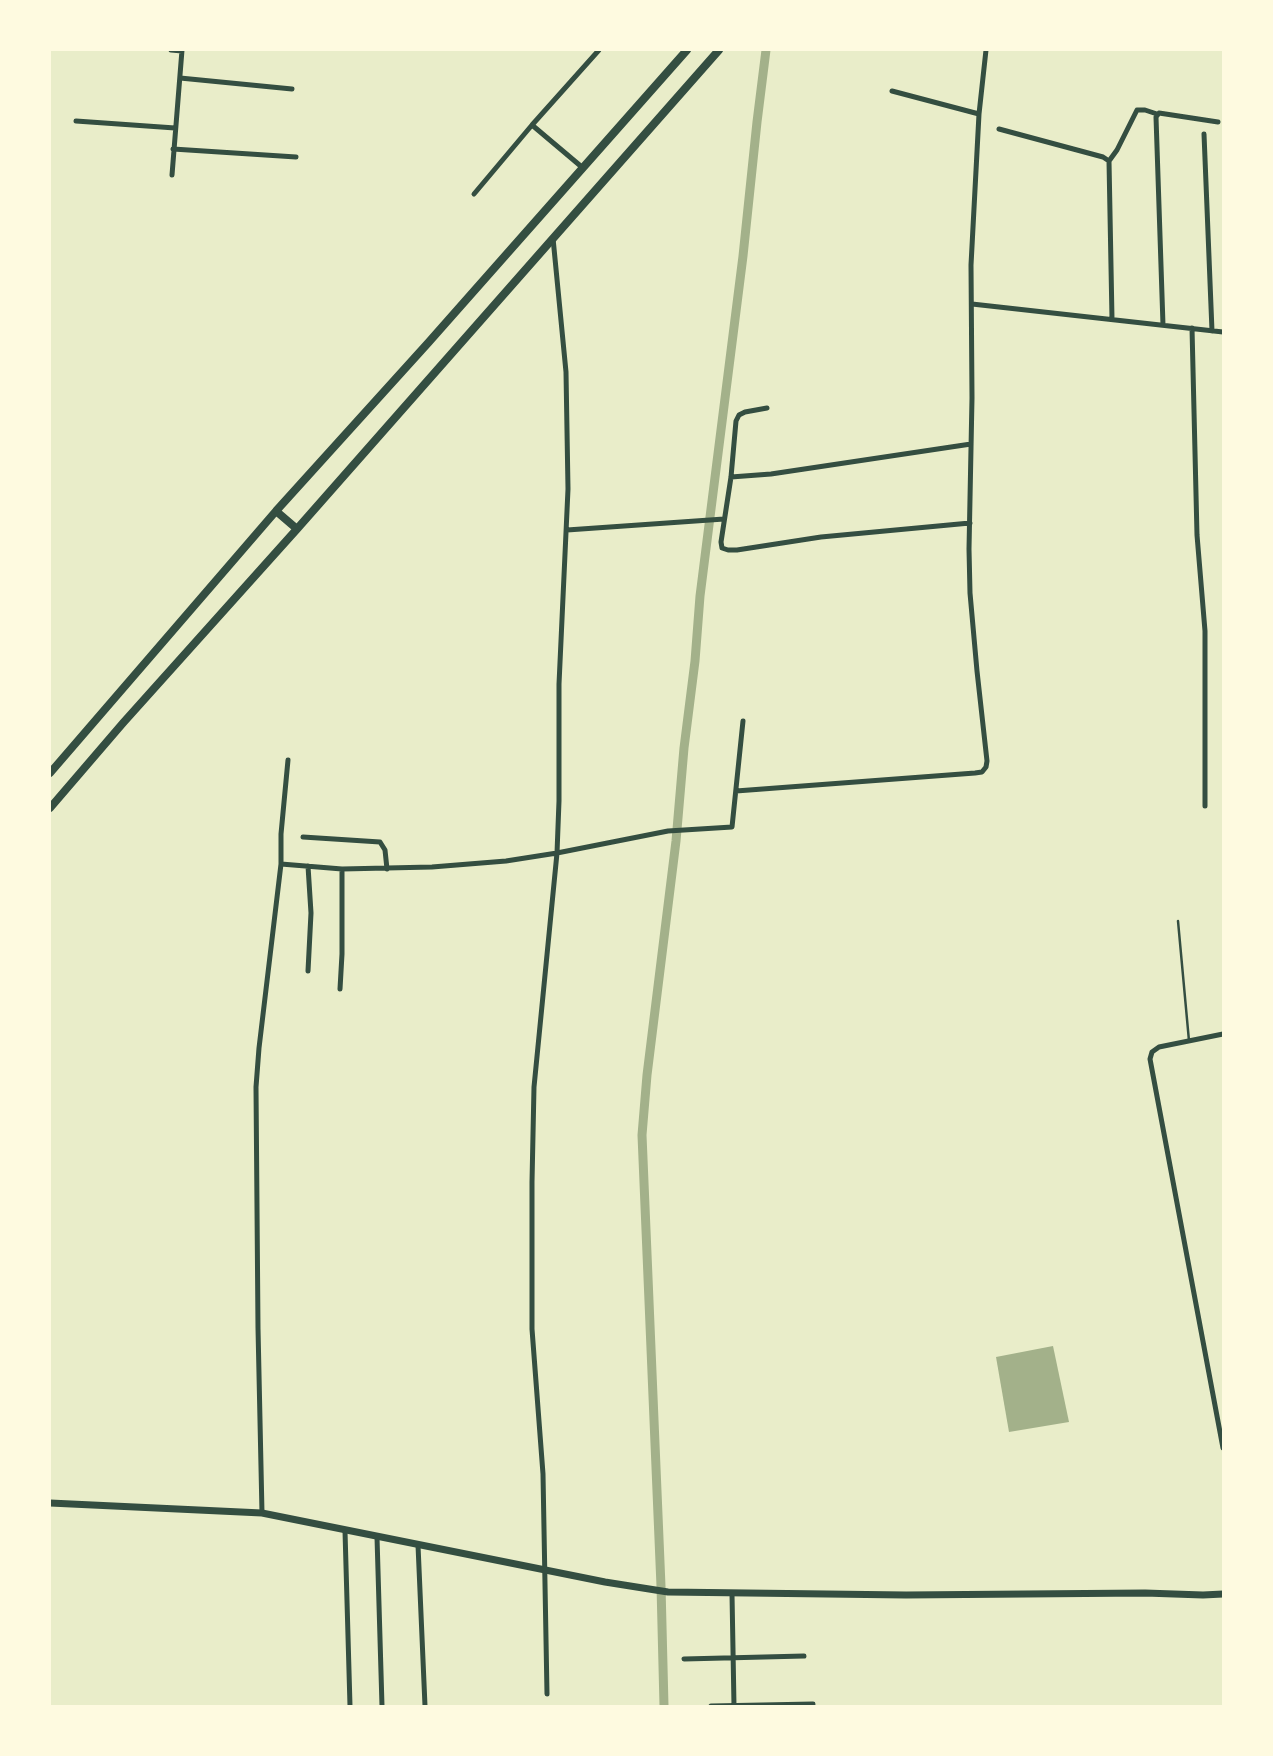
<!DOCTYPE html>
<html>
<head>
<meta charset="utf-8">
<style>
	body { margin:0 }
	#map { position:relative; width:1273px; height:1756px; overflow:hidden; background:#e9edc9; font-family:"Crimson Pro",serif }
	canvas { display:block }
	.frame { position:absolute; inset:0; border:51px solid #fefae0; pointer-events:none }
</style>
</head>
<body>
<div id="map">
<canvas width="1273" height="1756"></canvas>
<div class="frame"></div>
</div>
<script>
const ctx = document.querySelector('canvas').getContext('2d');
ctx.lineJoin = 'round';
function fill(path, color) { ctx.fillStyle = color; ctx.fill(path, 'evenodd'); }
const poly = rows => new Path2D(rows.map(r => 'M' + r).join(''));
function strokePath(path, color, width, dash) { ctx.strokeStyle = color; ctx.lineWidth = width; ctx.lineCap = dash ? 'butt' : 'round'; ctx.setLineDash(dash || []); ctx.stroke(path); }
fill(poly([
	[1053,1346,1069,1422,1009,1432,996,1357]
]), '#a3b18a');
strokePath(poly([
	[664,1706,661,1586,642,1135,647,1075,676,841,684,748,695,661,700,596,743,256,757,122,766,50]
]), '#a3b18a', 9);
strokePath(poly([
	[1178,921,1189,1041]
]), '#344e41', 2.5);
strokePath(poly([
	[171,50,182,51],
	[180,78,292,89],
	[892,91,979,114],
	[76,121,175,128],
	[999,129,1103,157,1109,161,1112,319],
	[1204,134,1212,331],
	[173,149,296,157],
	[1109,161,1117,150,1137,110,1145,110,1157,114],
	[583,168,532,125,599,50],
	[172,175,182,50],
	[474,194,532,125],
	[972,304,1223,332],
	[1163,325,1156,117,1159,113,1218,122],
	[1192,328,1197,535,1205,631,1205,806],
	[767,408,745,412,739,415,736,421,731,477,721,542,722,548,728,550,737,550,821,537,970,523],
	[731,477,771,474,971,444],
	[567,530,724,519],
	[736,791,975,773,982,772,986,767,987,761,977,671,970,593,969,549,972,398,971,265,979,114,986,50],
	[303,837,380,842,385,850,387,869],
	[281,864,342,869,432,867,506,861,557,853,668,831,732,827,743,721],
	[308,866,311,913,308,971],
	[340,989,342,954,342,869],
	[1223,1034,1159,1047,1152,1052,1150,1059,1223,1448],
	[262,1513,258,1328,256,1087,259,1048,281,864,281,834,288,760],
	[345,1531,350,1706],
	[377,1537,382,1706],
	[418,1545,425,1706],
	[732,1594,734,1706],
	[684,1659,804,1656],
	[547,1694,543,1474,532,1329,532,1182,534,1087,557,853,559,801,559,684,568,489,566,372,553,238],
	[711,1706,813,1704]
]), '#344e41', 5);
strokePath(poly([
	[50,1503,262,1513,605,1582,668,1592,906,1595,1145,1593,1203,1595,1223,1594]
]), '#344e41', 7);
strokePath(poly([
	[276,511,297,529],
	[50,773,276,511,428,343,687,50],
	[50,808,123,723,297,529,719,50]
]), '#344e41', 8);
</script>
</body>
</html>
